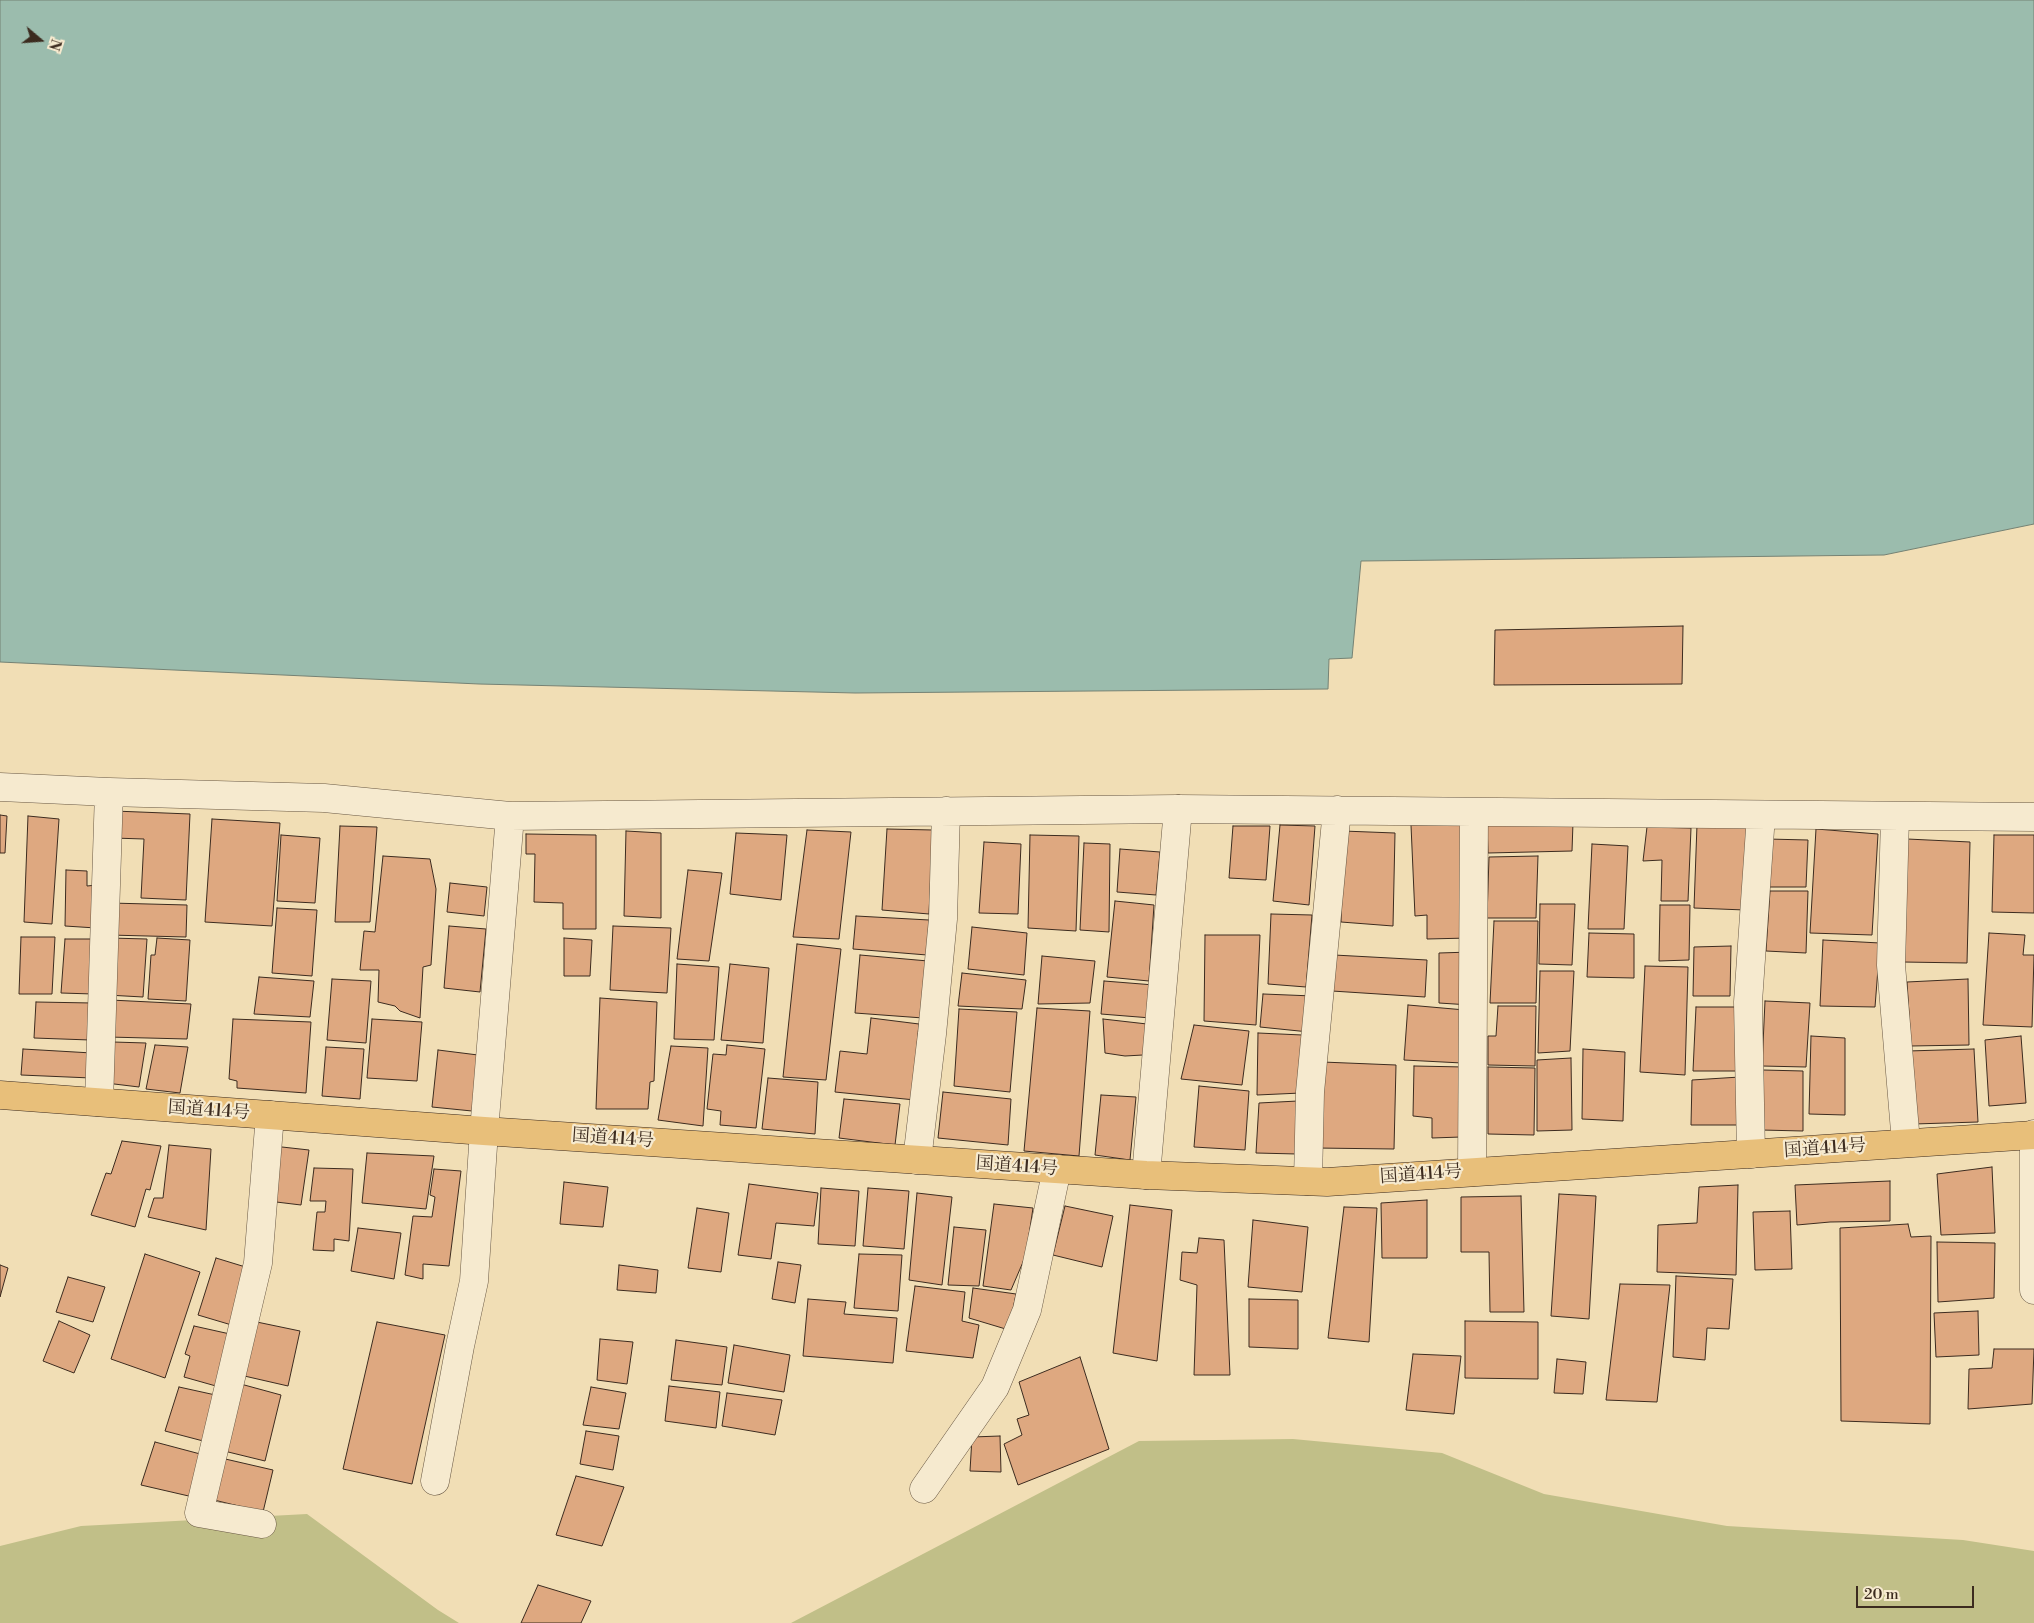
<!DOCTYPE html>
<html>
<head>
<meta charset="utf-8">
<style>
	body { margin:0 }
	#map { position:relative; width:2034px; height:1623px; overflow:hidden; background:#f1deb5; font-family:"Libre Bodoni",serif }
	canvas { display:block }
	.north { position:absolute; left:15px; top:15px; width:50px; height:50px; -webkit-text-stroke:4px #f6eacf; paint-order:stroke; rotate:108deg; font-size:14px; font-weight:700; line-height:20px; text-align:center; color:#3c2b1f }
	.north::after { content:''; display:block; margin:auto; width:18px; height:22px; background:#3c2b1f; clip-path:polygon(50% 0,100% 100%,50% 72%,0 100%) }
	.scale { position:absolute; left:1856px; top:1586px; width:118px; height:22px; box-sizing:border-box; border:2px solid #3c2b1f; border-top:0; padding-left:6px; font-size:15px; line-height:18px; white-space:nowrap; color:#3c2b1f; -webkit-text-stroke:4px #f6eacf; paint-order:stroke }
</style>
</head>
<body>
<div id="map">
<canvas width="2034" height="1623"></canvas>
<div class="north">N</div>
<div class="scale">20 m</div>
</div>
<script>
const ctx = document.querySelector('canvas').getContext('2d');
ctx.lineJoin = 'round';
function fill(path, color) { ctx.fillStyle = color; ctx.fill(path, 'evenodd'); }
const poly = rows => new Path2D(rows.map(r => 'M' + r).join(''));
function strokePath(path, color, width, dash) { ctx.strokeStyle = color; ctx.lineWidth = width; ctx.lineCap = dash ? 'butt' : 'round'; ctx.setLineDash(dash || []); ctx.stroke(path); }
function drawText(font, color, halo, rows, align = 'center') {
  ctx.font = font + ' "Libre Bodoni","Noto Serif JP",serif'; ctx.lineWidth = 4.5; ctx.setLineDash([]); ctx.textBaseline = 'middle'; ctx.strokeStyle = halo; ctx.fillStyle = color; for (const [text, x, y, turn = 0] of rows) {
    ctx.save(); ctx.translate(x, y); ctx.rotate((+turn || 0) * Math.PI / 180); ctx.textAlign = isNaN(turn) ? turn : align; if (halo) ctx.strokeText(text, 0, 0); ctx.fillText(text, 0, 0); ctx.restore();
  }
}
fill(poly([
	[1293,1439,1442,1453,1544,1494,1727,1526,1963,1540,2034,1551,2034,1623,791,1623,1139,1441],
	[307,1514,438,1610,459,1623,0,1623,0,1546,81,1526]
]), '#c1bf88');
const water = poly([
	[0,0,2034,0,2034,524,1884,555,1361,561,1352,658,1329,659,1328,689,855,693,479,684,0,662,0,0]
]);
fill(water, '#9bbcad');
strokePath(water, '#758274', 1);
const building = poly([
	[1683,626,1682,684,1494,685,1495,630,1683,626],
	[114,811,190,814,186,900,141,898,144,839,113,838,114,811],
	[0,815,7,816,5,853,0,853,0,815],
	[28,816,59,819,52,924,24,922,28,816],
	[212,819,280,823,272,926,205,922,212,819],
	[1573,823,1572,851,1488,853,1487,824,1573,823],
	[1280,825,1315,826,1309,905,1273,901,1280,825],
	[1411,825,1465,825,1469,938,1427,939,1427,915,1415,916,1411,825],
	[1697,825,1749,826,1745,910,1694,908,1697,825],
	[340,826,377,827,370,922,335,922,340,826],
	[1233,826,1270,826,1266,880,1229,878,1233,826],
	[1647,827,1691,828,1688,901,1661,901,1662,860,1643,861,1647,827],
	[887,829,933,830,929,914,882,910,887,829],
	[1816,829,1878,834,1872,935,1810,933,1816,829],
	[807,830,851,832,839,939,793,937,807,830],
	[626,831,661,833,661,918,624,916,626,831],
	[1343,831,1395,833,1393,926,1341,922,1343,831],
	[736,833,787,835,781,900,730,894,736,833],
	[526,834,596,835,596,929,563,929,563,903,534,902,535,854,526,854,526,834],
	[281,835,320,838,315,903,277,901,281,835],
	[1030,835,1079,836,1076,931,1028,928,1030,835],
	[1994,835,2034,835,2034,913,1992,912,1994,835],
	[1767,839,1808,840,1806,887,1765,887,1767,839],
	[1907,839,1970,842,1967,963,1903,962,1907,839],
	[984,842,1021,844,1018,914,979,913,984,842],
	[1084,843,1110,844,1109,932,1080,930,1084,843],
	[1592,844,1628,846,1624,929,1588,929,1592,844],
	[1120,849,1160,852,1156,895,1117,892,1120,849],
	[383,856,430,859,436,889,431,965,423,967,420,1018,400,1011,395,1006,378,1002,379,970,360,970,364,931,375,932,383,856],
	[1538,856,1536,918,1487,918,1489,857,1538,856],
	[66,870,87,871,87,886,97,885,96,928,65,926,66,870],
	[688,870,722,873,709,961,677,959,688,870],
	[450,883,487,887,484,916,447,912,450,883],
	[1770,891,1808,891,1806,953,1766,951,1770,891],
	[1115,901,1154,905,1149,981,1107,977,1115,901],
	[110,903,187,905,186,937,109,935,110,903],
	[1540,904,1575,904,1572,965,1539,964,1540,904],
	[1660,905,1690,905,1689,960,1659,961,1660,905],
	[277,908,317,910,312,976,272,973,277,908],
	[1271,914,1312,915,1306,987,1268,984,1271,914],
	[856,916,929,920,927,955,853,949,856,916],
	[1494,921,1538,921,1536,1003,1490,1003,1494,921],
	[449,926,486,929,480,992,444,988,449,926],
	[613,926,671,928,667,993,610,990,613,926],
	[972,927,1027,933,1024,975,968,969,972,927],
	[1589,933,1634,934,1634,978,1587,977,1589,933],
	[1989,933,2025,935,2023,955,2034,955,2032,1027,1983,1025,1989,933],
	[1205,935,1260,935,1256,1025,1204,1021,1205,935],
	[21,937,55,937,52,994,19,994,21,937],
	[110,938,147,939,143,997,107,995,110,938],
	[157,938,190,940,186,1001,148,999,151,955,155,955,157,938],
	[564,938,592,940,590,976,564,976,564,938],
	[65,939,96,939,93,994,61,993,65,939],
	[1823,940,1880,943,1875,1007,1820,1006,1823,940],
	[797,944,841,949,826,1080,783,1077,797,944],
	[1731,946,1730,996,1693,996,1694,947,1731,946],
	[1471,952,1470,1005,1439,1003,1439,953,1471,952],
	[860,955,928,961,923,1018,855,1013,860,955],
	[1334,955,1427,960,1425,997,1332,991,1334,955],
	[1042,956,1095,961,1090,1003,1038,1004,1042,956],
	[677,964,719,967,714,1040,674,1039,677,964],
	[730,964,769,968,763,1043,721,1040,730,964],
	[1645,966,1688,967,1685,1075,1640,1072,1645,966],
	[1540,971,1574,971,1570,1051,1538,1053,1540,971],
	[962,973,1026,980,1022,1009,958,1006,962,973],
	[259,977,314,981,310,1017,254,1014,259,977],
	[332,979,371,981,366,1043,327,1040,332,979],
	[1968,979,1969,1045,1911,1046,1907,982,1968,979],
	[1104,981,1154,985,1151,1018,1101,1014,1104,981],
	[1263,994,1313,996,1309,1032,1260,1027,1263,994],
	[600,998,657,1002,654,1081,650,1082,648,1109,596,1109,600,998],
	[110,1000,191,1004,187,1039,108,1037,110,1000],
	[1765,1001,1810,1003,1806,1067,1762,1066,1765,1001],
	[36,1002,92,1003,90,1040,34,1038,36,1002],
	[1408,1005,1465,1010,1462,1063,1404,1060,1408,1005],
	[1498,1006,1536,1006,1535,1066,1488,1065,1488,1036,1496,1036,1498,1006],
	[1696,1007,1735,1007,1736,1071,1693,1071,1696,1007],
	[1037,1008,1090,1011,1079,1156,1024,1151,1037,1008],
	[959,1009,1017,1012,1010,1092,954,1086,959,1009],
	[871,1018,919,1024,916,1057,915,1100,835,1092,840,1051,867,1054,871,1018],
	[233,1019,311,1022,306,1093,237,1088,237,1081,229,1079,233,1019],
	[372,1019,422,1022,417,1081,367,1078,372,1019],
	[1103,1019,1147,1024,1143,1055,1125,1056,1105,1053,1103,1019],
	[1194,1025,1249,1031,1242,1085,1181,1079,1194,1025],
	[1258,1033,1302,1035,1301,1093,1257,1095,1258,1033],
	[1811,1036,1845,1038,1845,1115,1809,1114,1811,1036],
	[2021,1036,2026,1103,1989,1106,1985,1040,2021,1036],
	[113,1042,146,1043,139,1087,106,1083,113,1042],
	[155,1045,188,1047,180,1093,146,1089,155,1045],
	[727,1045,765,1049,756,1128,720,1125,721,1111,707,1109,713,1054,726,1055,727,1045],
	[671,1046,708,1048,703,1126,658,1120,671,1046],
	[326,1047,364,1049,360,1099,322,1096,326,1047],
	[23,1049,92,1053,91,1078,21,1075,23,1049],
	[1583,1049,1625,1052,1623,1121,1582,1119,1583,1049],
	[1974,1049,1978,1122,1914,1124,1908,1051,1974,1049],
	[438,1050,478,1055,472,1111,432,1107,438,1050],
	[1571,1058,1572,1130,1537,1131,1537,1060,1571,1058],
	[1322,1062,1396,1065,1394,1149,1316,1148,1322,1062],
	[1414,1066,1464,1067,1461,1137,1432,1138,1432,1118,1413,1116,1414,1066],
	[1488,1067,1535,1068,1534,1135,1488,1134,1488,1067],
	[1763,1070,1803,1071,1803,1131,1761,1130,1763,1070],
	[1740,1077,1739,1125,1691,1125,1692,1080,1740,1077],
	[768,1078,818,1082,815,1134,762,1129,768,1078],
	[1199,1086,1249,1091,1245,1150,1194,1147,1199,1086],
	[943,1092,1011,1099,1008,1145,938,1138,943,1092],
	[1101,1095,1136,1097,1130,1160,1095,1155,1101,1095],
	[844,1099,900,1104,895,1145,839,1138,844,1099],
	[1298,1101,1297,1154,1256,1153,1259,1103,1298,1101],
	[122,1141,161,1146,150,1190,146,1189,135,1227,91,1215,106,1173,111,1174,122,1141],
	[169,1145,211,1149,206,1230,148,1217,154,1198,163,1198,169,1145],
	[273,1146,309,1150,301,1205,268,1201,273,1146],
	[367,1153,434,1156,426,1209,362,1203,367,1153],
	[1992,1167,1995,1233,1941,1235,1937,1174,1992,1167],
	[314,1168,353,1169,349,1241,334,1239,334,1251,313,1250,317,1212,325,1212,326,1201,310,1201,314,1168],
	[434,1169,461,1171,449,1266,423,1264,423,1279,405,1275,413,1216,432,1217,435,1197,430,1195,434,1169],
	[1890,1181,1890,1221,1830,1222,1797,1225,1795,1185,1890,1181],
	[564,1182,608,1187,603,1227,560,1224,564,1182],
	[749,1184,818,1193,814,1226,776,1223,771,1259,738,1255,749,1184],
	[1738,1185,1736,1275,1657,1272,1658,1225,1697,1223,1699,1187,1738,1185],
	[821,1188,859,1191,855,1246,818,1244,821,1188],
	[868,1188,909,1191,904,1249,863,1246,868,1188],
	[917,1193,952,1197,942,1285,909,1280,917,1193],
	[1559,1194,1596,1196,1589,1319,1551,1316,1559,1194],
	[1521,1196,1524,1312,1490,1312,1489,1252,1461,1252,1461,1197,1521,1196],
	[1427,1200,1427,1258,1382,1258,1381,1203,1427,1200],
	[994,1204,1033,1208,1026,1255,1011,1290,983,1286,994,1204],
	[1130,1205,1172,1210,1157,1361,1113,1353,1130,1205],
	[1065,1206,1113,1216,1102,1267,1053,1255,1065,1206],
	[1344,1207,1377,1208,1369,1342,1328,1338,1344,1207],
	[697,1208,729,1213,721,1272,688,1268,697,1208],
	[1790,1211,1792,1269,1755,1270,1753,1212,1790,1211],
	[1253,1220,1308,1227,1302,1292,1248,1287,1253,1220],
	[1908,1224,1911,1237,1931,1236,1930,1424,1841,1421,1840,1228,1908,1224],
	[954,1227,986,1230,979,1286,948,1285,954,1227],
	[358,1228,401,1233,394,1279,351,1271,358,1228],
	[1199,1238,1224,1240,1230,1375,1194,1375,1197,1285,1180,1280,1182,1252,1197,1253,1199,1238],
	[1937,1242,1995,1243,1994,1298,1938,1302,1937,1242],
	[145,1254,200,1272,165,1378,111,1359,145,1254],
	[859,1254,902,1255,898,1311,854,1308,859,1254],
	[216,1258,252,1269,235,1326,198,1315,216,1258],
	[778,1262,801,1265,795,1303,772,1299,778,1262],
	[0,1265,8,1268,0,1297,0,1265],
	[619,1265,658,1270,656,1293,617,1290,619,1265],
	[1676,1276,1733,1279,1729,1329,1707,1328,1705,1360,1673,1357,1676,1276],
	[68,1277,105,1287,93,1322,56,1312,68,1277],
	[1620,1284,1670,1285,1657,1402,1606,1400,1620,1284],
	[915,1286,965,1292,962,1321,979,1325,973,1358,906,1351,915,1286],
	[973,1288,1016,1294,1009,1330,969,1318,973,1288],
	[808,1299,846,1302,844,1314,897,1318,893,1363,803,1356,808,1299],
	[1249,1299,1298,1300,1298,1349,1249,1347,1249,1299],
	[1978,1311,1979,1355,1936,1357,1934,1313,1978,1311],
	[59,1321,90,1335,74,1373,43,1361,59,1321],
	[252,1321,300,1331,288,1386,240,1375,252,1321],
	[1465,1321,1538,1322,1538,1379,1465,1378,1465,1321],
	[377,1322,445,1335,412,1484,343,1469,377,1322],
	[194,1326,230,1334,223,1388,184,1377,190,1356,185,1354,194,1326],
	[600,1339,633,1342,627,1384,597,1380,600,1339],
	[676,1340,727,1347,722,1385,671,1380,676,1340],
	[734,1345,790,1355,784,1392,728,1383,734,1345],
	[1994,1349,2034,1349,2032,1404,1968,1409,1969,1369,1992,1368,1994,1349],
	[1413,1354,1461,1356,1454,1414,1406,1410,1413,1354],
	[1080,1357,1109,1449,1018,1485,1004,1444,1022,1435,1017,1419,1029,1415,1019,1382,1080,1357],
	[1557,1359,1586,1362,1583,1394,1554,1393,1557,1359],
	[237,1383,281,1395,265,1461,220,1450,237,1383],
	[669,1386,720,1392,716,1428,665,1421,669,1386],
	[179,1387,220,1396,207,1442,165,1431,179,1387],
	[591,1387,626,1393,619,1429,583,1425,591,1387],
	[727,1393,782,1400,775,1435,722,1426,727,1393],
	[586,1431,619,1436,613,1470,580,1464,586,1431],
	[1000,1436,1001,1472,970,1471,972,1437,1000,1436],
	[155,1442,204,1455,193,1497,141,1485,155,1442],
	[221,1458,273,1470,263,1512,210,1499,221,1458],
	[576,1476,624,1487,602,1546,556,1535,576,1476],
	[538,1585,591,1601,581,1623,521,1623,538,1585]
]);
fill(building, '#dea880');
strokePath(building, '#3c2b1f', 1);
const minor = poly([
	[0,787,109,792,324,798,510,816,1178,809,2034,817],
	[1895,817,1891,965,1906,1143],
	[99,1102,109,792],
	[2034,1134,2034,1290],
	[1751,1154,1748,1002,1761,815],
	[917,1160,932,1034,943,919,946,811],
	[1472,1172,1474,812],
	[1146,1175,1178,809],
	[1308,1181,1310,1092,1337,810],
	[435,1481,460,1346,474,1281,484,1131,510,816],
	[924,1489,995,1387,1027,1310,1057,1169],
	[262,1524,199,1513,258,1263,270,1115]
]);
const trunk = poly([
	[0,1095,484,1131,1146,1175,1327,1182,2034,1135]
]);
strokePath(minor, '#695844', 29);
strokePath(trunk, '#3c2b1f', 29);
strokePath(minor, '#f6eacf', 28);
strokePath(trunk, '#e8bf7a', 28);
drawText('18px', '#3c2b1f', '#f6eacf', [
	["国道414号",209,1111,4],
	["国道414号",613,1139,4],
	["国道414号",1825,1149,-4],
	["国道414号",1017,1167,4],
	["国道414号",1421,1175,-4]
]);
</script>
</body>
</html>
